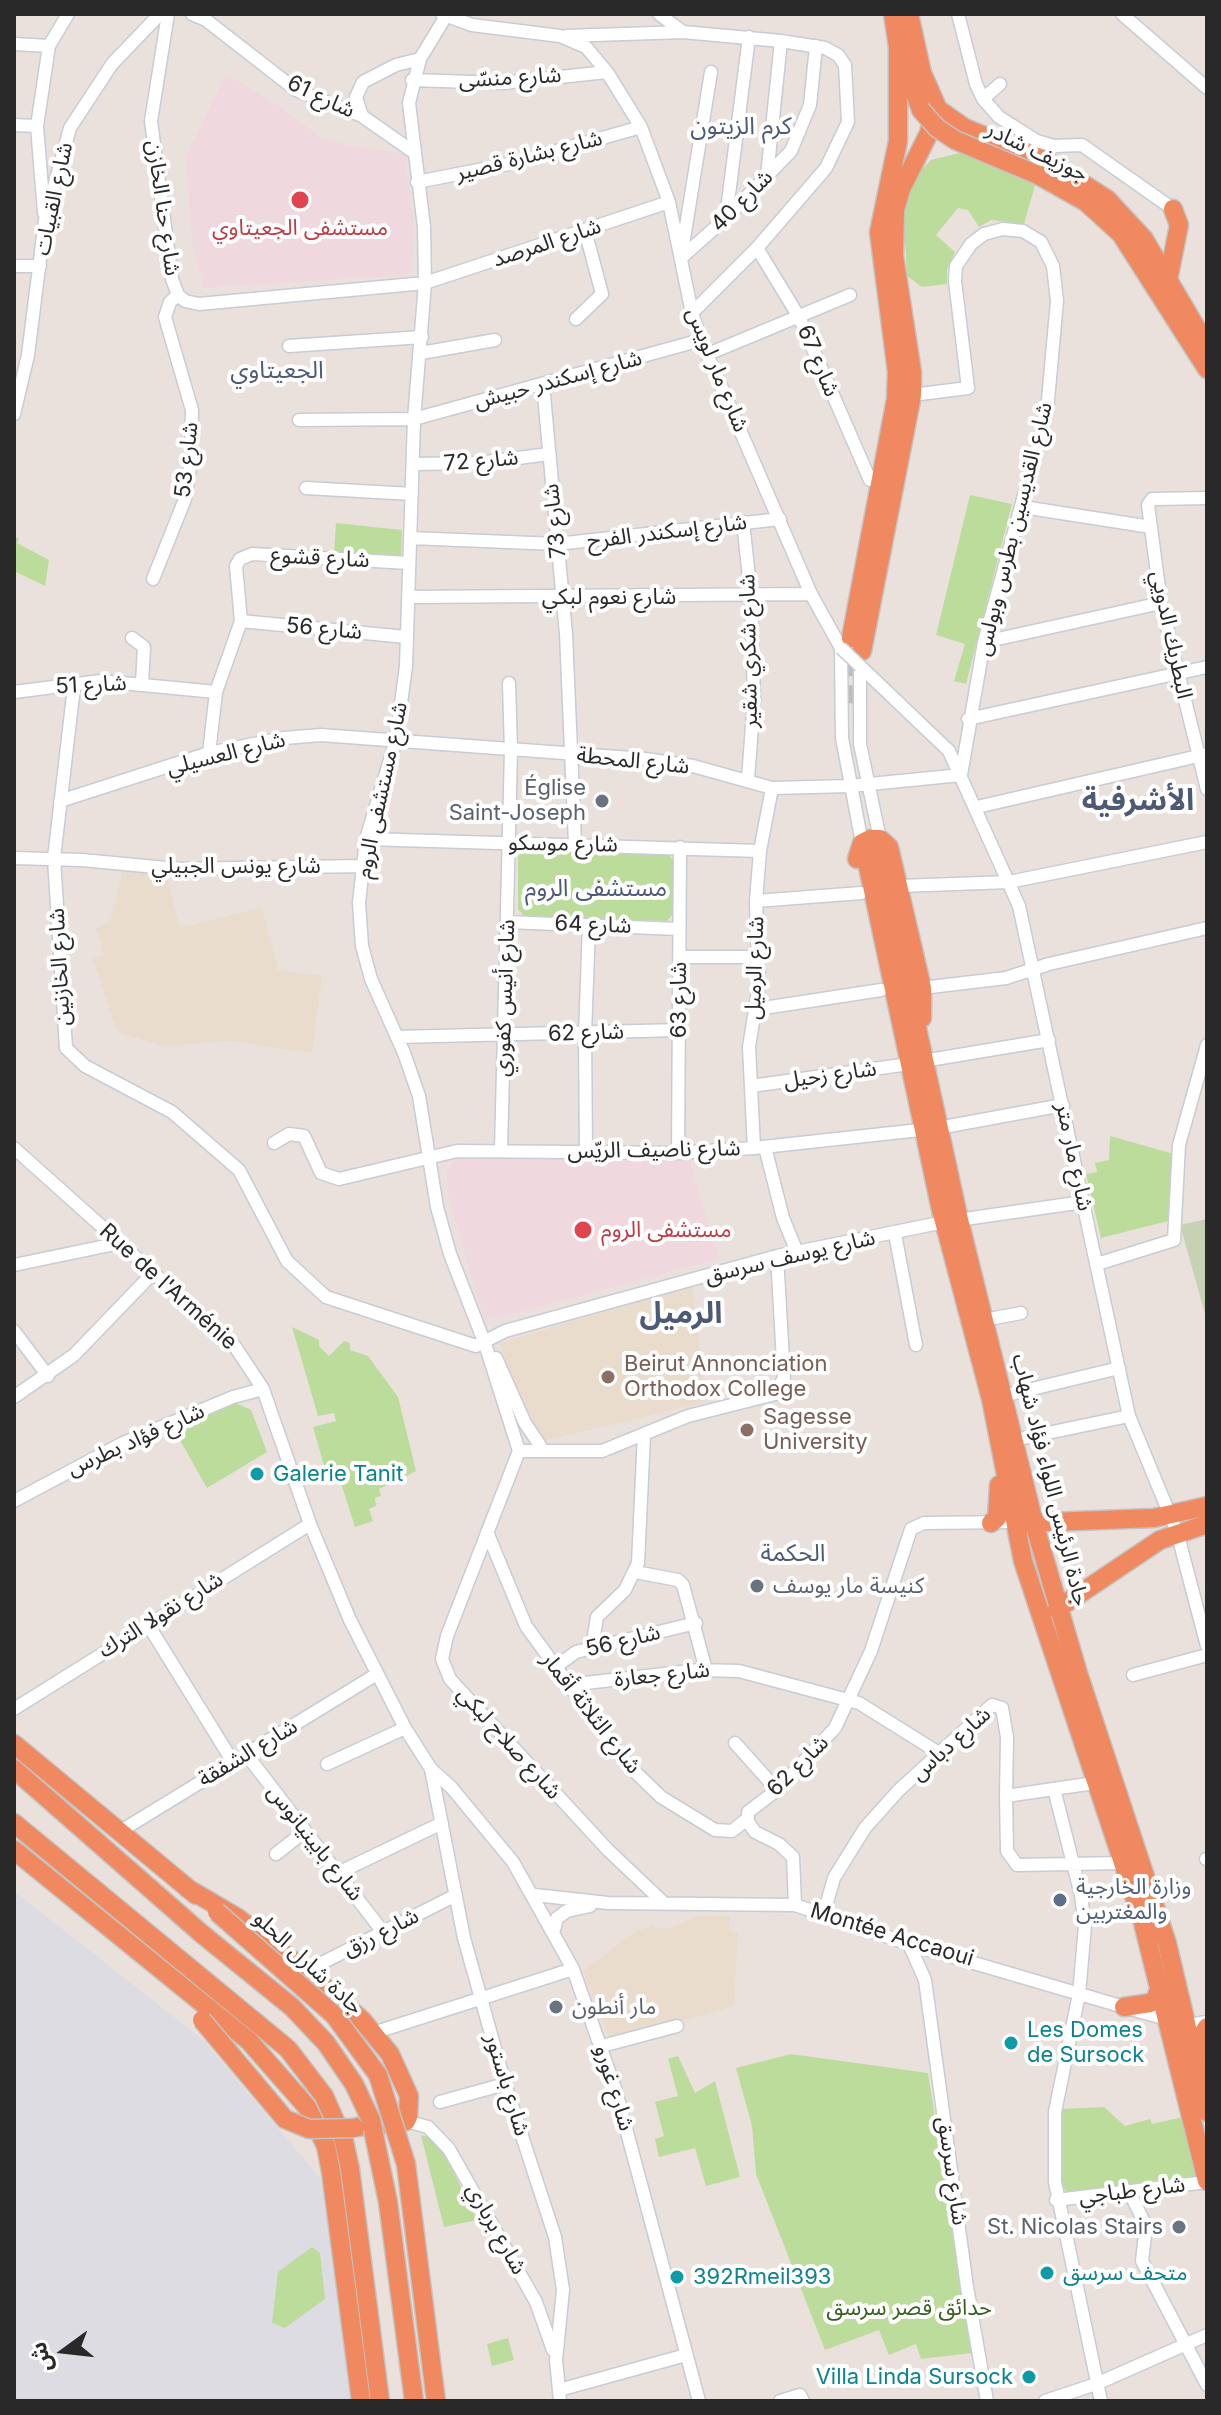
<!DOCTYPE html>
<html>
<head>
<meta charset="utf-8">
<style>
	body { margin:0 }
	#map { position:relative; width:1221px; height:2415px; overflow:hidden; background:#eae1dc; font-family:Inter,"Noto Sans Arabic",sans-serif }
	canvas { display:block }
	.frame { position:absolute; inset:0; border:16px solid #292929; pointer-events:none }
	.north { position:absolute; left:24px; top:2311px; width:80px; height:80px; -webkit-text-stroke:6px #fff; paint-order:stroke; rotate:255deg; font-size:22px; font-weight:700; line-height:32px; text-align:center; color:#292929 }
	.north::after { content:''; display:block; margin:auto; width:28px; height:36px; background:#292929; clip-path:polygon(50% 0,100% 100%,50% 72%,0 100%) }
</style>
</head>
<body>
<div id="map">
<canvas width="1221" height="2415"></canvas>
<div class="frame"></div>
<div class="north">ش</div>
</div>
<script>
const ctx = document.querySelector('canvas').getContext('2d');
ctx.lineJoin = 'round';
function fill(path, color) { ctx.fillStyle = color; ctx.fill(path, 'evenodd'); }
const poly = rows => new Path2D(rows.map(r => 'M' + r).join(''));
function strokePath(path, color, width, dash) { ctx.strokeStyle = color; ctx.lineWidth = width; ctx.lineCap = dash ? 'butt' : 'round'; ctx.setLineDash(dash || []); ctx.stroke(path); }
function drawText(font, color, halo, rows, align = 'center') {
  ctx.font = font + ' Inter,"Noto Sans Arabic",sans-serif'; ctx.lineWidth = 8; ctx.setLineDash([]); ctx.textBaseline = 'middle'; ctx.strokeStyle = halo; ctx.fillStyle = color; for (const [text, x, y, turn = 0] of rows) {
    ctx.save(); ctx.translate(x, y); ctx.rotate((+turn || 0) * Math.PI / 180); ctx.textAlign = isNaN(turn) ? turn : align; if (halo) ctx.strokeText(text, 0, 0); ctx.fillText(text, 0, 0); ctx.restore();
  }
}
fill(poly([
	[14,1891,202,2039,321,2179,356,2401,14,2401]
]), '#dddce3');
fill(poly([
	[123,870,166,876,180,928,262,907,278,970,322,976,312,1053,231,1041,161,1046,117,1032,93,958,104,955,96,928,110,923],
	[692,1286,706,1402,543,1441,527,1413,499,1343],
	[699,1916,730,1916,729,1931,738,1932,734,2006,610,2041,583,1971,636,1931,654,1925,655,1928,667,1929]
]), '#eadccc');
fill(poly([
	[226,74,278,105,319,136,346,145,405,154,415,235,411,271,406,275,204,288,192,244,186,156],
	[457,1156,689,1159,719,1259,497,1318,484,1318,449,1200,446,1171]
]), '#f0d9de');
fill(poly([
	[963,152,1036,182,1024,224,991,220,979,227,968,210,958,208,936,235,955,252,947,269,947,284,922,287,907,276,904,222,908,196,918,173,931,160],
	[970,495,1012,504,966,684,954,681,965,644,936,635],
	[336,523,402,530,401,558,334,552],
	[14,536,19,539,17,543,49,560,45,586,14,571],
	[524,849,668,854,673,860,673,914,667,921,524,916,518,909,518,856],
	[1110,1136,1174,1154,1172,1220,1101,1238,1086,1174,1097,1172,1095,1163,1109,1160],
	[292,1327,319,1340,319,1346,329,1356,344,1341,350,1343,350,1350,368,1356,398,1397,416,1471,379,1489,381,1496,375,1498,376,1506,369,1509,373,1521,355,1527,341,1483,325,1469,313,1427,336,1421,334,1413,318,1416],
	[233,1402,251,1410,267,1452,207,1488,173,1428],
	[791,2054,928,2073,972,2353,921,2359,916,2344,889,2355,879,2330,825,2350,756,2174,752,2126,736,2068],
	[678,2056,695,2093,715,2081,740,2177,706,2186,695,2148,659,2157,655,2139,664,2136,655,2102,678,2096,668,2059],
	[1104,2107,1125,2126,1150,2119,1152,2124,1183,2117,1196,2176,1068,2193,1060,2184,1061,2109],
	[421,2135,432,2138,445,2155,477,2220,444,2227],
	[312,2247,320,2253,325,2299,285,2328,272,2323,278,2272],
	[508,2338,514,2360,492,2366,487,2344]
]), '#bcdc9c');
fill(poly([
	[1207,1219,1207,1321,1180,1225]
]), '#c7d2b4');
strokePath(poly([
	[846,703,851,641]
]), '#c3bcb8', 18, [18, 9]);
const minor = poly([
	[168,14,151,121,172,279,178,295,185,301,199,304,425,283,669,202],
	[192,14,206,20,296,90,362,116,412,151],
	[442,14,472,25,560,36,586,47,607,72,641,127,669,202,692,313,701,340,811,594,841,648,842,738,862,843],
	[659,14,683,32],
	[958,14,976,84,983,99,999,117,1037,141,1054,146,1082,145,1173,209],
	[1122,14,1207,88],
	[446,16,420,59,409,103,424,227,425,283,414,419,406,666,396,740,366,839,359,903,362,946,371,979,404,1053,419,1096,437,1207,450,1254,485,1344,519,1451,447,1636,442,1659,450,1679,608,1850,665,1904],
	[566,36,683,32,781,41,825,48,838,55,845,65,848,122,826,168,757,248,692,313],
	[14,44,49,46],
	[412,80,503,83,607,72],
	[983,99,1000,84],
	[362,116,356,97,363,82,396,65,420,59],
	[14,125,37,126],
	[767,176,781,41],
	[417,182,514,163,641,127],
	[44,213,37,126,49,46,68,14],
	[726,218,749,37],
	[757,248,799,317,870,480],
	[682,251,711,72],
	[681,258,726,218,791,151,810,105,816,46],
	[14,266,40,266],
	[576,319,602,294,585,230],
	[289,346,422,337],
	[421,353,495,340],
	[708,354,850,295],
	[543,384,566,634,575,844],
	[912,395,968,388,955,281,956,266,971,244,984,234,1003,229,1023,231,1041,242,1053,266,1057,301,1047,411,984,642,961,775],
	[14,414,28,355,45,220,70,128,112,64,160,14],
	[299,420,414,419,701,340],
	[413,464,479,463,549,454],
	[306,488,412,494],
	[1207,498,1152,499,1148,505,1161,603,1207,789],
	[1023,507,1151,527],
	[743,522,751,596,754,699,748,779],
	[410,538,557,544,780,519],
	[153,579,185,499,191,461,192,410,165,317,170,302,178,295],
	[408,597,811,594],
	[241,621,406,637],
	[132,638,144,647,142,684],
	[984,642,1161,603],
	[860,666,949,751,1019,906,1129,1416,1177,1532,1207,1646],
	[860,666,860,744,880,839],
	[74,687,54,858,66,1048,85,1066,172,1112,239,1170,287,1261,326,1297,476,1346,505,1331,777,1256,944,1222,1083,1202],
	[14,692,101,681,216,692],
	[968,719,1207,667],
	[209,753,216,692,241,621,236,566,240,559,252,554,409,563],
	[60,801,209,753,284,738,321,735,645,759,693,766,772,788,850,786,961,775],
	[977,807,1207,754],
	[366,839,760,851],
	[14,858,82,860,177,869,362,866],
	[900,886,1009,882,1207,842],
	[756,901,861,893],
	[507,922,679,929],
	[680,957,756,957],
	[922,988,1006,978,1049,964,1207,928],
	[757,1009,881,990],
	[397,1037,680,1030],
	[923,1061,1049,1040],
	[751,1086,909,1064],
	[274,1143,289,1134,304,1136,321,1173,339,1179,457,1151,678,1153,754,1148,938,1128,1063,1105],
	[765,1147,783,1218,797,1252],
	[14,1148,234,1345,263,1389,310,1524,350,1620,405,1728,431,1769,451,1787,513,1862,573,1969,616,2091,699,2401],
	[754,1148,749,1047,759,985,756,901,760,851,772,788],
	[501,1150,511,750,509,683],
	[586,1152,585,1034,589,925],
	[678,1153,680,847],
	[895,1234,916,1345],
	[1097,1264,1174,1240,1179,1145,1207,1045],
	[14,1265,120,1243],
	[984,1320,1021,1313],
	[14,1331,48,1376],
	[496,1358,525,1423,543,1450],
	[1003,1396,1119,1368],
	[14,1397,74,1355,153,1273],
	[1014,1440,1129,1416],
	[519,1451,602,1451,688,1416,775,1394,784,1378,777,1256],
	[14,1501,121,1444,233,1397,263,1389],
	[487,1532,526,1626,625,1762,661,1797,715,1830,732,1831,747,1819],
	[635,1572,678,1580,683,1585,706,1670],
	[147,1623,233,1762],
	[592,1647,597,1617,625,1590,638,1563,644,1435],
	[554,1668,576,1652,696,1623],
	[1133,1675,1207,1655],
	[568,1685,699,1670,739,1671,859,1703,939,1753],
	[14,1709,310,1524],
	[735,1743,777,1790],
	[246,1754,383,1932],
	[327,1764,405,1728],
	[431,1769,464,1938,505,2084,555,2237,563,2290,556,2360,560,2401],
	[1054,1789,1081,1895,1085,1926,1079,1994,1055,2112,1055,2182,1101,2401],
	[1006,1796,1007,1851,1017,1865,1123,1863],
	[119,1832,377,1674],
	[276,1854,305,1831],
	[1206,1859,1207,1859],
	[338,1873,442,1823],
	[535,1895,608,1903,795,1905,909,1944,1124,2007,1188,2025,1207,2022],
	[795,1905,793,1857,779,1844,755,1832,748,1822,748,1812,777,1790,835,1728,871,1651,911,1529,924,1523,1014,1522],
	[824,1913,834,1878,865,1828,898,1791,992,1705,1002,1708,1007,1737,1006,1796,1101,1782],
	[554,1930,557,1918,567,1911,590,1906],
	[909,1944,925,1980,967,2287,987,2401],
	[306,1971,456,1895],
	[373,2033,573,1969],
	[602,2046,677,2026],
	[440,2102,505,2084],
	[406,2121,428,2127,449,2149,536,2302,553,2350],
	[1129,2191,1146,2226,1142,2261,1207,2385],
	[1056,2200,1207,2182],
	[559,2390,686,2355],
	[780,2401,800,2395,803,2401],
	[1045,2401,1096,2384,1207,2335]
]);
const highway = poly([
	[893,14,898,47,921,110],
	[909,14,922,73,938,109,965,128,1049,162,1107,199,1144,239,1207,346],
	[1038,175,1086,202,1121,234,1207,369],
	[1168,280,1179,225,1173,209],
	[851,638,896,399,897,372,879,232,898,141,898,47],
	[862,651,912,395,912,372,894,256,895,210,901,189,929,133,935,104],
	[878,850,959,1220,1034,1523,1078,1673,1167,1943,1207,2112],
	[865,853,941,1210,991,1399,1023,1561,1143,1923,1207,2181],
	[857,859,862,843,870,839,880,839,889,847,922,988,922,1018],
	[991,1523,997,1518,999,1485],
	[1024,1523,1154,1518,1207,1506],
	[1057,1609,1160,1540,1207,1524],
	[14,1744,196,1895],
	[14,1769,202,1934],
	[14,1823,288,2049,324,2096,344,2141,350,2169,380,2401],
	[14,1850,249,2041,307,2107,326,2146,331,2172,361,2401],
	[187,1888,238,1918,306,1971,362,2020,390,2054,409,2096,408,2117,406,2121,357,2127],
	[1124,2007,1150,2003,1155,2000,1161,1984],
	[1198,2057,1200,2038,1207,2027]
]);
strokePath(minor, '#c7ccd5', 15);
strokePath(highway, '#c3c3c3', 21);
strokePath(minor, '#fff', 12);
strokePath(highway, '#f08960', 18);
const minorBridge = poly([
	[841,648,860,666]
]);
const highwayBridge = poly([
	[921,110,937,128,955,140,1038,175],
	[217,1912,334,2015,378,2075,406,2164,436,2401],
	[202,1934,292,2007,326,2043,354,2084,371,2120,388,2202,414,2401],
	[202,2020,285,2119,309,2129,355,2128]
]);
strokePath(minorBridge, '#c7ccd5', 15, []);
strokePath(highwayBridge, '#c3c3c3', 21, []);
strokePath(minorBridge, '#fff', 12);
strokePath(highwayBridge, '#f08960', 18);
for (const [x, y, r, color] of [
	[300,200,10,"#e0444e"],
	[602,801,8,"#6b7280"],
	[583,1230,10,"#e0444e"],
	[608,1377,8,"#8d6e63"],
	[747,1430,8,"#8d6e63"],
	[257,1474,8,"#0f9aa8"],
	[757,1586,8,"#6b7280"],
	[1060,1900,8,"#5c6f8a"],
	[556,2007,8,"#6b7280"],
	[1011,2043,8,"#0f9aa8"],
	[1179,2227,8,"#6b7280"],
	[1047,2273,8,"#0f9aa8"],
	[677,2277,8,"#0f9aa8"],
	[1029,2377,8,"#0f9aa8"]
]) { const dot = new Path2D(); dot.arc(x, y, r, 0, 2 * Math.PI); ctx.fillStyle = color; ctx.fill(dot); strokePath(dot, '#fff', 3); }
drawText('22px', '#292929', '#fff', [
	["شارع منسّى",510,78,-3],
	["شارع 61",321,97,25],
	["جوزيف شادر",1037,152,26],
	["شارع بشارة قصير",529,156,-14],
	["شارع القبيات",54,199,-78],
	["شارع 40",742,201,-45],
	["شارع حنا الخازن",163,208,82],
	["شارع المرصد",547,243,-18],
	["شارع 67",818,361,67],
	["شارع مار لويس",717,370,68],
	["شارع إسكندر حبيش",558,380,-15],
	["شارع 53",187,460,-84],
	["شارع 72",481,461,-5],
	["شارع 73",555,521,-96],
	["شارع القديسين بطرس وبولس",1014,529,-76],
	["شارع إسكندر الفرح",667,532,-7],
	["شارع قشوع",320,558,3],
	["شارع نعوم لبكي",609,597],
	["شارع 56",324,629,5],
	["البطريك الدويي",1171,635,78],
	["شارع شكري شقير",749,651,-91],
	["شارع 51",91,685,-3],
	["شارع العسيلي",226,754,-14],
	["شارع المحطة",633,761,6],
	["شارع مستشفى الروم",382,790,-78],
	["شارع موسكو",563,844,1],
	["شارع يونس الجبيلي",236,866],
	["شارع 64",593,925,2],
	["شارع الخازنين",60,967,-93],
	["شارع الرميل",755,968,-88],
	["شارع أنيس كفوري",505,998,-88],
	["شارع 63",679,1000,-90],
	["شارع 62",586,1033,-2],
	["شارع زحيل",830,1075,-8],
	["شارع ناصيف الريّس",654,1150,-1],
	["شارع مار متر",1074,1157,78],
	["شارع يوسف سرسق",790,1257,-13],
	["Rue de l'Arménie",168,1287,42],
	["شارع فؤاد بطرس",136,1440,-24],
	["جادة الرئيس اللواء فؤاد شهاب",1050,1480,76],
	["شارع نقولا الترك",161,1615,-32],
	["شارع 56",623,1641,-14],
	["شارع جعارة",662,1675,-6],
	["شارع الثلاثة أقمار",591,1713,52],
	["شارع صلاح لبكي",509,1743,48],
	["شارع دباس",951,1744,-42],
	["شارع الشفقة",248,1753,-31],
	["شارع 62",798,1766,-45],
	["شارع بابينيانوس",315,1843,52],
	["شارع رزق",381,1933,-27],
	["Montée Accaoui",892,1935,17],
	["جادة شارل الحلو",308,1963,43],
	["شارع باستور",507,2085,73],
	["شارع غورو",614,2088,73],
	["شارع سرسق",952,2171,82],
	["شارع طباجي",1132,2191,-7],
	["شارع برباري",496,2229,61]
]);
drawText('22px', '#be3a42', '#fff', [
	["مستشفى الجعيتاوي",300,228],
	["مستشفى الروم",601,1230,"left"]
]);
drawText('22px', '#5b616d', '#fff', [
	["Église",586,788],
	["Saint-Joseph",586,813],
	["كنيسة مار يوسف",773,1586,"left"],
	["مار أنطون",572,2007,"left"],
	["St. Nicolas Stairs",1163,2227]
], 'right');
drawText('22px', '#785e54', '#fff', [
	["Beirut Annonciation",624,1364],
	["Orthodox College",624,1389],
	["Sagesse",763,1417],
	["University",763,1442]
], 'left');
drawText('22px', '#0d838f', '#fff', [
	["Galerie Tanit",273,1474],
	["Les Domes",1027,2030],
	["de Sursock",1027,2055],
	["متحف سرسق",1063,2273],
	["392Rmeil393",693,2277],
	["Villa Linda Sursock",1013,2377,"right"]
], 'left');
drawText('22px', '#4e5e75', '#fff', [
	["وزارة الخارجية",1076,1887],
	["والمغتربين",1076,1912]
], 'left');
drawText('22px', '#365f1f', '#fff', [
	["حدائق قصر سرسق",909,2308]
]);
drawText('24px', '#4d5a75', '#fff', [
	["كرم الزيتون",741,127],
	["الجعيتاوي",277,371],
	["مستشفى الروم",596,889],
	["الحكمة",793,1554]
]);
drawText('bold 30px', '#4d5a75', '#fff', [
	["الأشرفية",1138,801],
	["الرميل",681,1314]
]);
</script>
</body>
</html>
